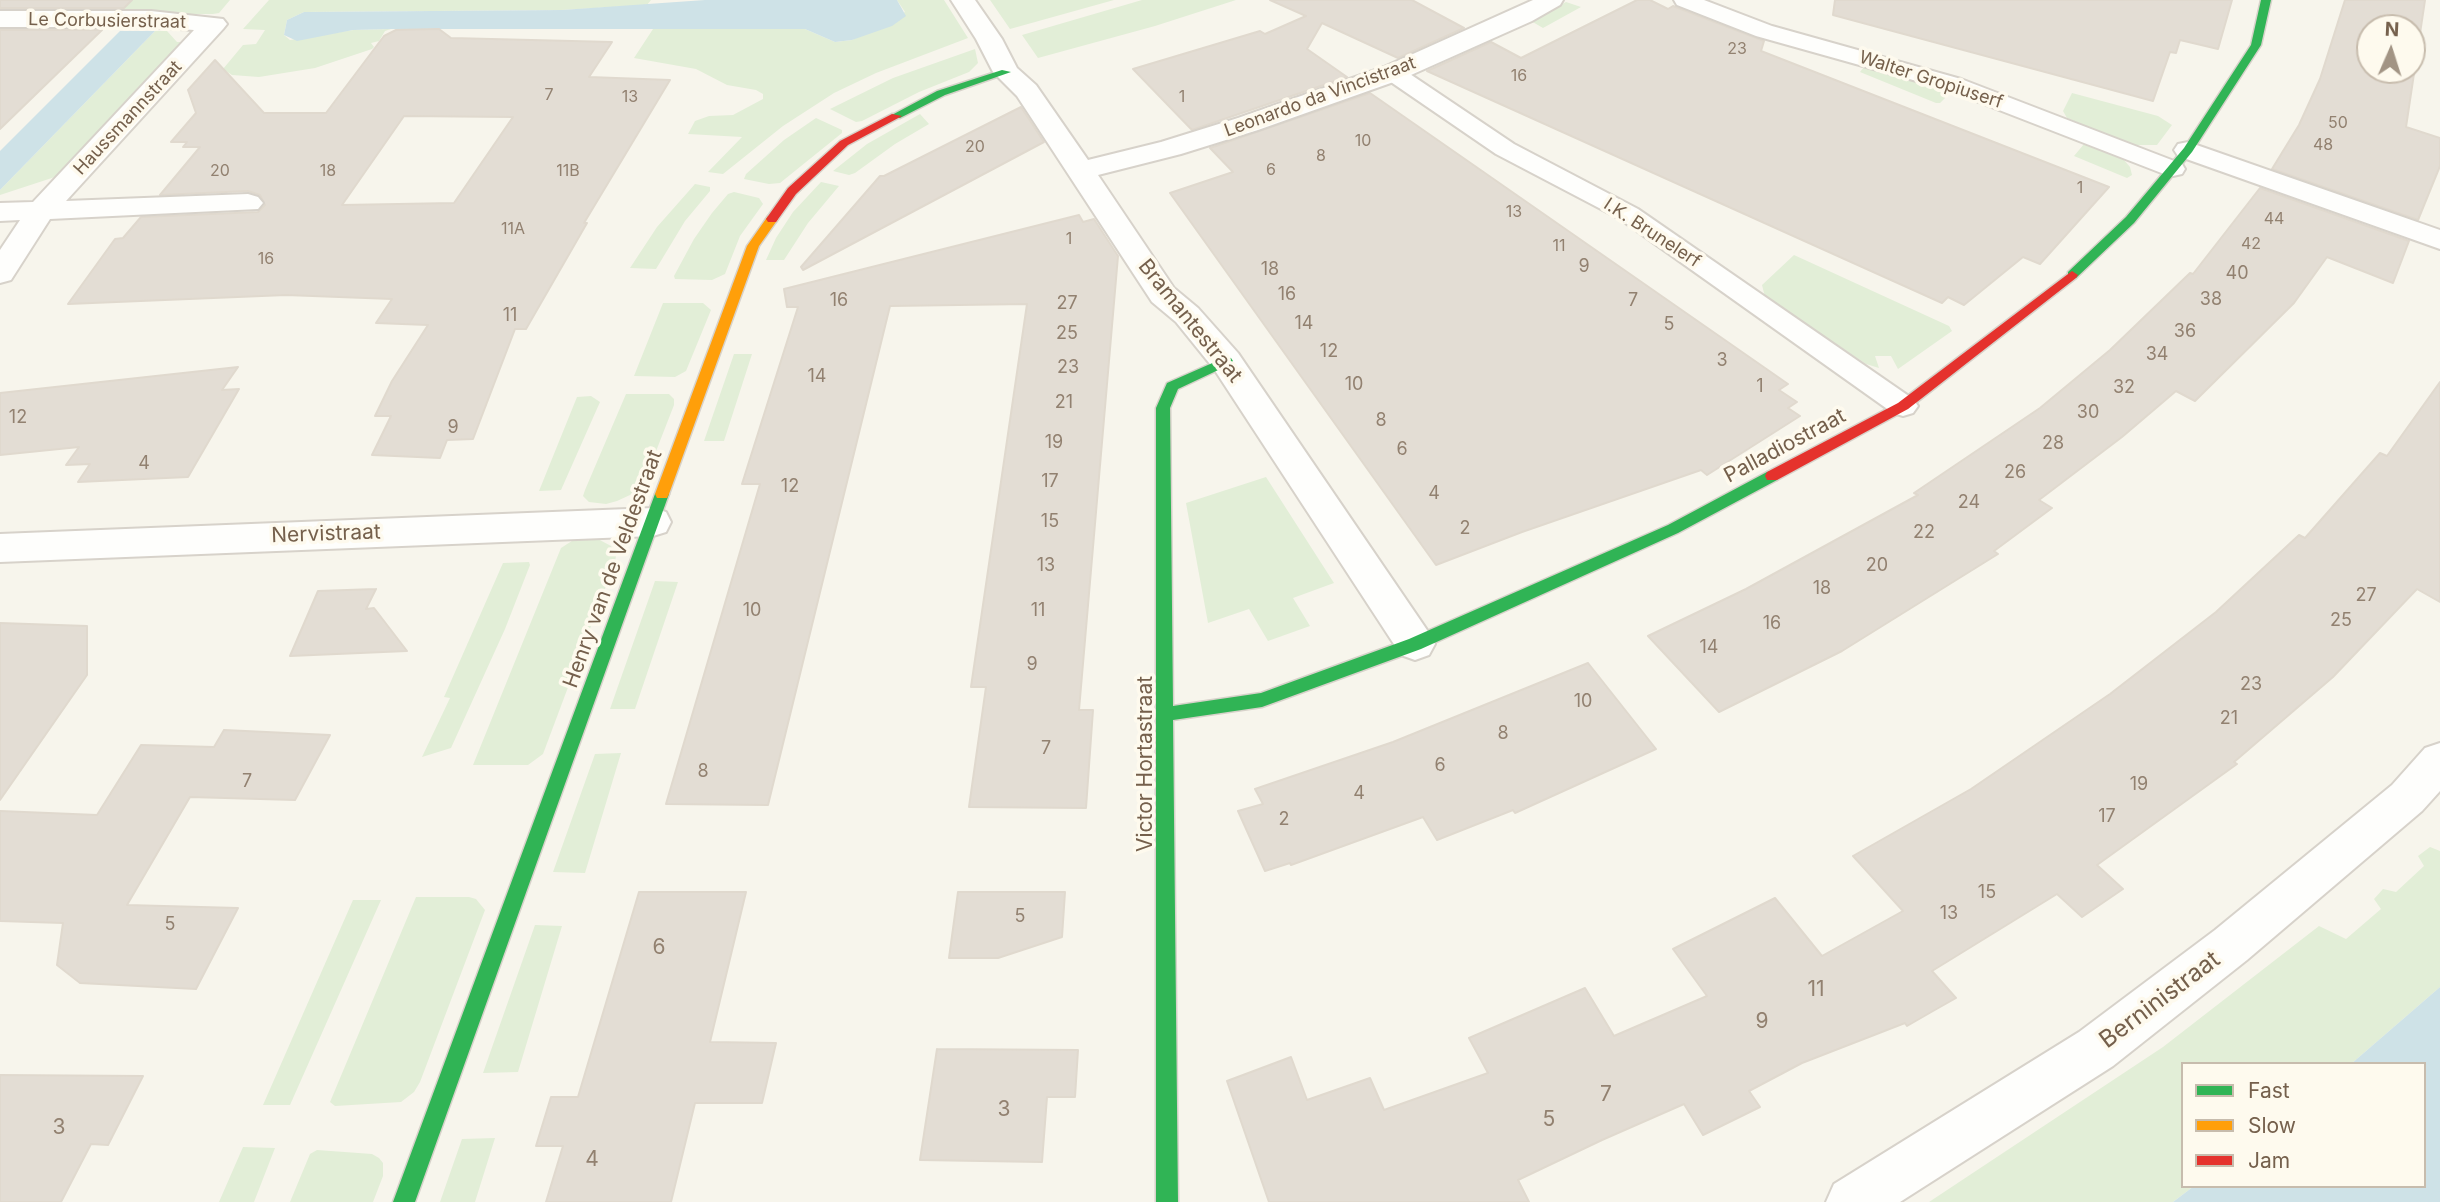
<!DOCTYPE html>
<html>
<head>
<meta charset="utf-8">
<style>
	body { margin:0 }
	#map { position:relative; width:2440px; height:1202px; overflow:hidden; background:#f7f5ec; font-family:Inter,sans-serif }
	canvas { display:block }
	.legend { position:absolute; left:2181px; top:1062px; width:245px; height:126px; box-sizing:border-box; background:#fefaee; border:2px solid #c7bcad; margin:0; padding:9px 12px; list-style:none; font-size:21px; color:#75604c }
	.legend li { display:flex; align-items:center; gap:14px; height:35px }
	.legend b { width:35px; border:2px solid #c7bcad }
	.north { position:absolute; left:2356px; top:14px; width:70px; height:70px; box-sizing:border-box; background:#fefaee; border:2px solid #c7bcad; border-radius:50%; rotate:3deg; font-size:19px; font-weight:700; line-height:28px; text-align:center; color:#75604c }
	.north::after { content:''; display:block; margin:auto; width:24px; height:32px; background:#a29484; clip-path:polygon(50% 0,100% 100%,50% 72%,0 100%) }
</style>
</head>
<body>
<div id="map">
<canvas width="2440" height="1202"></canvas>
<ul class="legend">
<li><b style="height:9px;background:#30b455"></b>Fast</li>
<li><b style="height:9px;background:#ff9f0a"></b>Slow</li>
<li><b style="height:9px;background:#e5322d"></b>Jam</li>
</ul>
<div class="north">N</div>
</div>
<script>
const ctx = document.querySelector('canvas').getContext('2d');
ctx.lineJoin = 'round';
function fill(path, color) { ctx.fillStyle = color; ctx.fill(path, 'evenodd'); }
const poly = rows => new Path2D(rows.map(r => 'M' + r).join(''));
function strokePath(path, color, width, dash) { ctx.strokeStyle = color; ctx.lineWidth = width; ctx.lineCap = dash ? 'butt' : 'round'; ctx.setLineDash(dash || []); ctx.stroke(path); }
function drawText(font, color, halo, rows, align = 'center') {
  ctx.font = font + ' Inter,sans-serif'; ctx.lineWidth = 7; ctx.setLineDash([]); ctx.textBaseline = 'middle'; ctx.strokeStyle = halo; ctx.fillStyle = color; for (const [text, x, y, turn = 0] of rows) {
    ctx.save(); ctx.translate(x, y); ctx.rotate((+turn || 0) * Math.PI / 180); ctx.textAlign = isNaN(turn) ? turn : align; if (halo) ctx.strokeText(text, 0, 0); ctx.fillText(text, 0, 0); ctx.restore();
  }
}
fill(poly([
	[127,0,230,0,219,13,213,14,111,14],
	[269,0,651,0,647,5,562,10,304,12,287,20,284,35,290,40,353,30,391,29,385,31,379,41,371,43,374,47,372,49,315,68,259,77,232,75,223,69,243,45,256,44,265,30,243,29],
	[897,0,944,0,968,38,876,73,834,93,783,126,723,174,708,172,742,137,688,134,695,121,709,116,733,115,763,99,763,94,756,90,727,85,696,69,634,58,653,29,805,29,835,42,852,40,905,12],
	[990,0,1114,0,1010,29],
	[1142,0,1236,0,1155,26,1038,58,1022,35],
	[1566,2,1581,7,1543,28,1531,21],
	[155,31,167,31,177,42,185,42,61,175,0,195,0,190],
	[975,49,978,63,969,72,919,92,862,121,856,122,830,109,893,78],
	[1864,67,1868,67,1950,93,1940,103,1936,103,1860,72],
	[2072,93,2158,116,2172,125,2157,145,2132,145,2067,118,2063,111],
	[920,114,929,124,895,144,855,173,849,175,833,171,867,144],
	[816,118,842,130,842,133,780,183,769,184,744,179,746,174,784,140],
	[2084,144,2124,160,2130,167,2132,175,2127,178,2074,156],
	[821,182,839,186,808,223,784,260,766,260,776,238,793,212],
	[695,184,710,187,710,191,685,221,656,269,630,268,657,227],
	[734,192,759,198,763,204,740,236,725,274,712,280,675,279,674,276,694,239,712,213,728,194],
	[1794,255,1949,326,1952,331,1898,369,1891,356,1875,356,1879,368,1866,364,1765,297,1762,285],
	[663,303,703,303,711,310,686,371,675,377,634,376],
	[734,354,752,354,724,441,704,441],
	[626,394,669,394,674,399,674,405,644,482,630,495,617,501,606,504,589,502,583,496,585,490],
	[591,396,600,402,561,490,539,491,577,397],
	[1266,477,1334,583,1293,598,1310,626,1268,641,1249,609,1208,623,1186,503],
	[596,538,611,546,616,556,615,562,543,754,528,765,473,765,561,548,575,539],
	[529,562,530,565,505,629,451,748,422,757,450,698,444,697,503,563],
	[655,581,678,582,635,709,610,709],
	[621,753,585,873,553,872,595,754],
	[2430,847,2440,851,2440,987,2351,1064,2183,1064,2183,1186,2194,1186,2173,1202,1929,1202,2163,1047,2319,926,2346,939,2381,909,2374,899,2383,889,2396,892,2424,866,2418,856],
	[416,897,469,897,476,899,485,910,420,1082,414,1092,401,1102,335,1106,330,1102],
	[353,900,381,900,290,1105,263,1105],
	[535,925,562,926,518,1072,483,1073],
	[495,1138,475,1202,440,1202,462,1139],
	[243,1147,275,1148,254,1202,219,1202],
	[317,1150,372,1154,379,1158,383,1163,383,1176,373,1202,290,1202,310,1154]
]), '#e2eed7');
fill(poly([
	[705,0,897,0,906,16,892,26,852,40,835,42,805,29,391,29,353,30,297,41,284,35,287,20,304,12,562,10],
	[120,31,155,31,0,190,0,151],
	[2440,987,2440,1202,2173,1202,2194,1186,2424,1186,2424,1064,2351,1064]
]), '#cee2e7');
const building = poly([
	[0,0,132,0,124,8,0,8,0,0],
	[1270,0,1412,0,1464,28,1398,58,1322,23,1307,49,1347,77,1192,130,1133,69,1260,31,1265,34,1306,16,1270,0],
	[1637,0,1650,0,1668,9,1673,6,1764,41,1761,51,2109,187,2040,264,2023,257,1964,305,1948,297,1942,303,1427,71,1491,42,1521,58,1637,0],
	[1835,0,2232,0,2218,49,2180,40,2176,53,2170,52,2153,101,1833,15,1835,0],
	[2345,0,2425,0,2406,127,2440,138,2440,166,2418,220,2272,169,2299,125,2320,79,2345,0],
	[2370,28,2412,28,2412,70,2370,70,2370,28],
	[439,29,451,38,612,42,589,77,670,80,584,223,587,223,526,329,515,329,473,439,447,440,440,458,372,455,391,416,375,416,392,381,428,325,376,323,392,299,286,295,68,304,115,239,123,238,141,217,258,212,265,205,260,195,248,191,160,195,200,147,183,147,187,142,171,142,196,113,188,90,215,60,264,113,326,113,384,36,396,30,439,29],
	[404,116,513,117,454,203,342,205,404,116],
	[0,30,102,30,0,129,0,30],
	[1370,93,1788,384,1779,390,1797,402,1788,408,1800,416,1707,475,1701,470,1522,532,1436,565,1170,193,1233,172,1210,148,1370,93],
	[1021,107,1044,142,803,270,801,267,880,176,884,176,1021,107],
	[2260,188,2409,241,2393,283,2327,257,2294,303,2195,401,2176,391,2122,437,2039,500,2052,508,1994,551,1998,554,1842,651,1719,712,1648,636,1746,589,1918,495,1914,493,2040,408,2110,350,2190,273,2193,274,2260,188],
	[1079,215,1083,222,1094,219,1118,256,1079,710,1093,710,1086,808,969,807,986,687,971,687,1027,304,890,306,768,805,666,804,760,484,742,484,798,307,787,307,784,289,1079,215],
	[238,367,222,390,239,389,188,477,78,482,90,464,66,465,79,447,0,455,0,393,238,367],
	[2440,382,2440,602,2417,589,2333,677,2234,762,2237,764,2097,865,2123,889,2082,917,2057,894,1932,971,1956,998,1933,1011,1907,1026,1905,1023,1802,1063,1749,1091,1760,1107,1703,1135,1684,1104,1602,1140,1518,1180,1529,1202,1269,1202,1227,1081,1291,1057,1307,1100,1370,1078,1384,1110,1488,1073,1469,1038,1585,988,1614,1036,1707,996,1673,949,1775,898,1822,956,1903,911,1853,856,1971,789,2110,694,2216,612,2299,535,2305,538,2380,453,2387,456,2440,382],
	[376,589,366,609,374,608,407,651,290,656,318,591,376,589],
	[0,623,87,626,87,675,0,800,0,623],
	[1588,663,1656,749,1515,813,1513,810,1437,840,1423,817,1291,865,1290,863,1265,871,1238,811,1263,804,1255,789,1393,742,1588,663],
	[224,730,330,735,295,800,190,797,127,905,238,908,196,989,80,983,57,965,63,923,0,921,0,811,97,815,141,745,214,747,224,730],
	[639,892,746,892,710,1042,776,1043,762,1103,695,1103,671,1202,546,1202,563,1146,536,1146,551,1097,578,1097,639,892],
	[958,892,1065,892,1062,937,998,958,949,958,958,892],
	[937,1049,1078,1050,1075,1097,1047,1097,1042,1162,920,1160,937,1049],
	[0,1075,143,1076,108,1145,91,1144,61,1202,0,1202,0,1075]
]);
fill(building, '#e3ddd4');
strokePath(building, '#e0d9ce', 2);
const lane = poly([
	[1674,0,1704,0,1772,26,1961,79,2182,164,2185,169,2182,174,2173,176,2164,174,1945,89,1756,36,1677,5,1674,0],
	[1393,66,1401,68,1514,144,1638,209,1913,399,1918,406,1913,413,1903,416,1893,413,1620,219,1496,154,1385,78,1382,73,1385,68,1393,66]
]);
const street = poly([
	[951,0,975,0,1002,39,1017,68,1036,85,1088,160,1161,142,1238,118,1384,67,1533,0,1563,0,1560,5,1532,21,1402,79,1258,130,1181,154,1098,175,1174,288,1198,308,1238,353,1429,633,1435,644,1429,655,1415,660,1401,655,1214,369,1176,322,1152,302,1017,96,993,72,976,39,951,0],
	[0,11,151,11,223,19,227,24,223,29,66,201,248,194,258,197,263,203,258,209,50,219,11,280,0,283,0,250,20,220,0,221,0,203,33,202,194,30,151,27,0,27,0,11],
	[2188,142,2440,230,2440,249,2178,156,2174,150,2178,144,2188,142],
	[653,508,666,512,671,522,666,532,653,536,0,562,0,534,653,508],
	[2440,743,2440,791,2422,811,2247,960,2113,1066,1900,1202,1826,1202,1834,1184,2079,1032,2215,930,2392,785,2425,748,2440,743]
]);
const fast = poly([
	[2261,0,2271,0,2261,45,2192,152,2134,223,2076,278,2068,278,2068,272,2126,217,2184,148,2251,45,2261,0],
	[1002,70,1011,72,945,95,900,118,890,116,937,91,1002,70],
	[1226,357,1231,358,1233,361,1231,364,1178,389,1170,408,1173,706,1261,693,1409,639,1668,525,1767,472,1772,471,1779,476,1777,480,1678,533,1421,649,1262,707,1173,720,1178,1202,1156,1202,1156,408,1167,383,1226,357],
	[662,489,669,494,415,1202,393,1202,655,494,662,489]
]);
const slow = poly([
	[772,215,778,219,759,246,669,494,667,498,657,498,655,494,747,246,768,216,772,215]
]);
const jam = poly([
	[892,114,902,116,848,145,796,194,776,222,768,222,766,219,788,188,840,141,892,114],
	[2072,271,2078,275,2076,278,1908,409,1777,480,1767,480,1765,476,1767,472,1898,403,2072,271]
]);
strokePath(lane, '#d7d2ca', 4);
strokePath(street, '#d7d2ca', 4);
strokePath(fast, '#d7d2ca', 3);
strokePath(slow, '#d7d2ca', 3);
strokePath(jam, '#d7d2ca', 3);
fill(lane, '#fefefc');
fill(street, '#fefefc');
fill(fast, '#30b455');
fill(slow, '#ff9f0a');
fill(jam, '#e5322d');
drawText('16px', '#928170', null, [
	["23",1737,49],
	["16",1519,76],
	["7",549,95],
	["13",630,97],
	["1",1182,97],
	["50",2338,123],
	["10",1363,141],
	["48",2323,145],
	["20",975,147],
	["8",1321,156],
	["6",1271,170],
	["20",220,171],
	["18",328,171],
	["11B",568,171],
	["1",2080,188],
	["13",1514,212],
	["44",2274,219],
	["11A",513,229],
	["1",1069,239],
	["42",2251,244],
	["11",1559,246],
	["16",266,259]
]);
drawText('18px', '#75604c', '#fefaee', [
	["Le Corbusierstraat",107,21,1],
	["Walter Gropiuserf",1931,80,18],
	["Leonardo da Vincistraat",1320,97,-20],
	["Haussmannstraat",128,118,-47],
	["I.K. Brunelerf",1652,233,33]
]);
drawText('18px', '#928170', null, [
	["9",1584,267],
	["18",1270,270],
	["40",2237,274],
	["16",1287,295],
	["38",2211,300],
	["16",839,301],
	["7",1633,301],
	["27",1067,304],
	["11",510,316],
	["14",1304,324],
	["5",1669,325],
	["36",2185,332],
	["25",1067,334],
	["12",1329,352],
	["34",2157,355],
	["3",1722,361],
	["23",1068,368],
	["14",817,377],
	["10",1354,385],
	["1",1760,387],
	["32",2124,388],
	["21",1064,403],
	["30",2088,413],
	["12",18,418],
	["8",1381,421],
	["9",453,428],
	["19",1054,443],
	["28",2053,444],
	["6",1402,450],
	["4",144,464],
	["26",2015,473],
	["17",1050,482],
	["12",790,487],
	["4",1434,494],
	["24",1969,503],
	["15",1050,522],
	["2",1465,529],
	["22",1924,533],
	["13",1046,566],
	["20",1877,566],
	["18",1822,589],
	["27",2366,596],
	["10",752,611],
	["11",1038,611],
	["25",2341,621],
	["16",1772,624],
	["14",1709,648],
	["9",1032,665],
	["23",2251,685],
	["10",1583,702],
	["21",2229,719],
	["8",1503,734],
	["7",1046,749],
	["6",1440,766],
	["8",703,772],
	["7",247,782],
	["19",2139,785],
	["4",1359,794],
	["17",2107,817],
	["2",1284,820],
	["15",1987,893],
	["13",1949,914],
	["5",1020,917],
	["5",170,925]
]);
drawText('21px', '#75604c', '#fefaee', [
	["Bramantestraat",1190,321,51],
	["Palladiostraat",1785,446,-28],
	["Nervistraat",326,534,-2],
	["Henry van de Veldestraat",613,569,-70],
	["Victor Hortastraat",1146,764,-90]
]);
drawText('21px', '#928170', null, [
	["6",659,948],
	["11",1816,990],
	["9",1762,1022],
	["7",1606,1095],
	["3",1004,1110],
	["5",1549,1120],
	["3",59,1128],
	["4",592,1160]
]);
drawText('24px', '#75604c', '#fefaee', [
	["Berninistraat",2160,1000,-37]
]);
</script>
</body>
</html>
